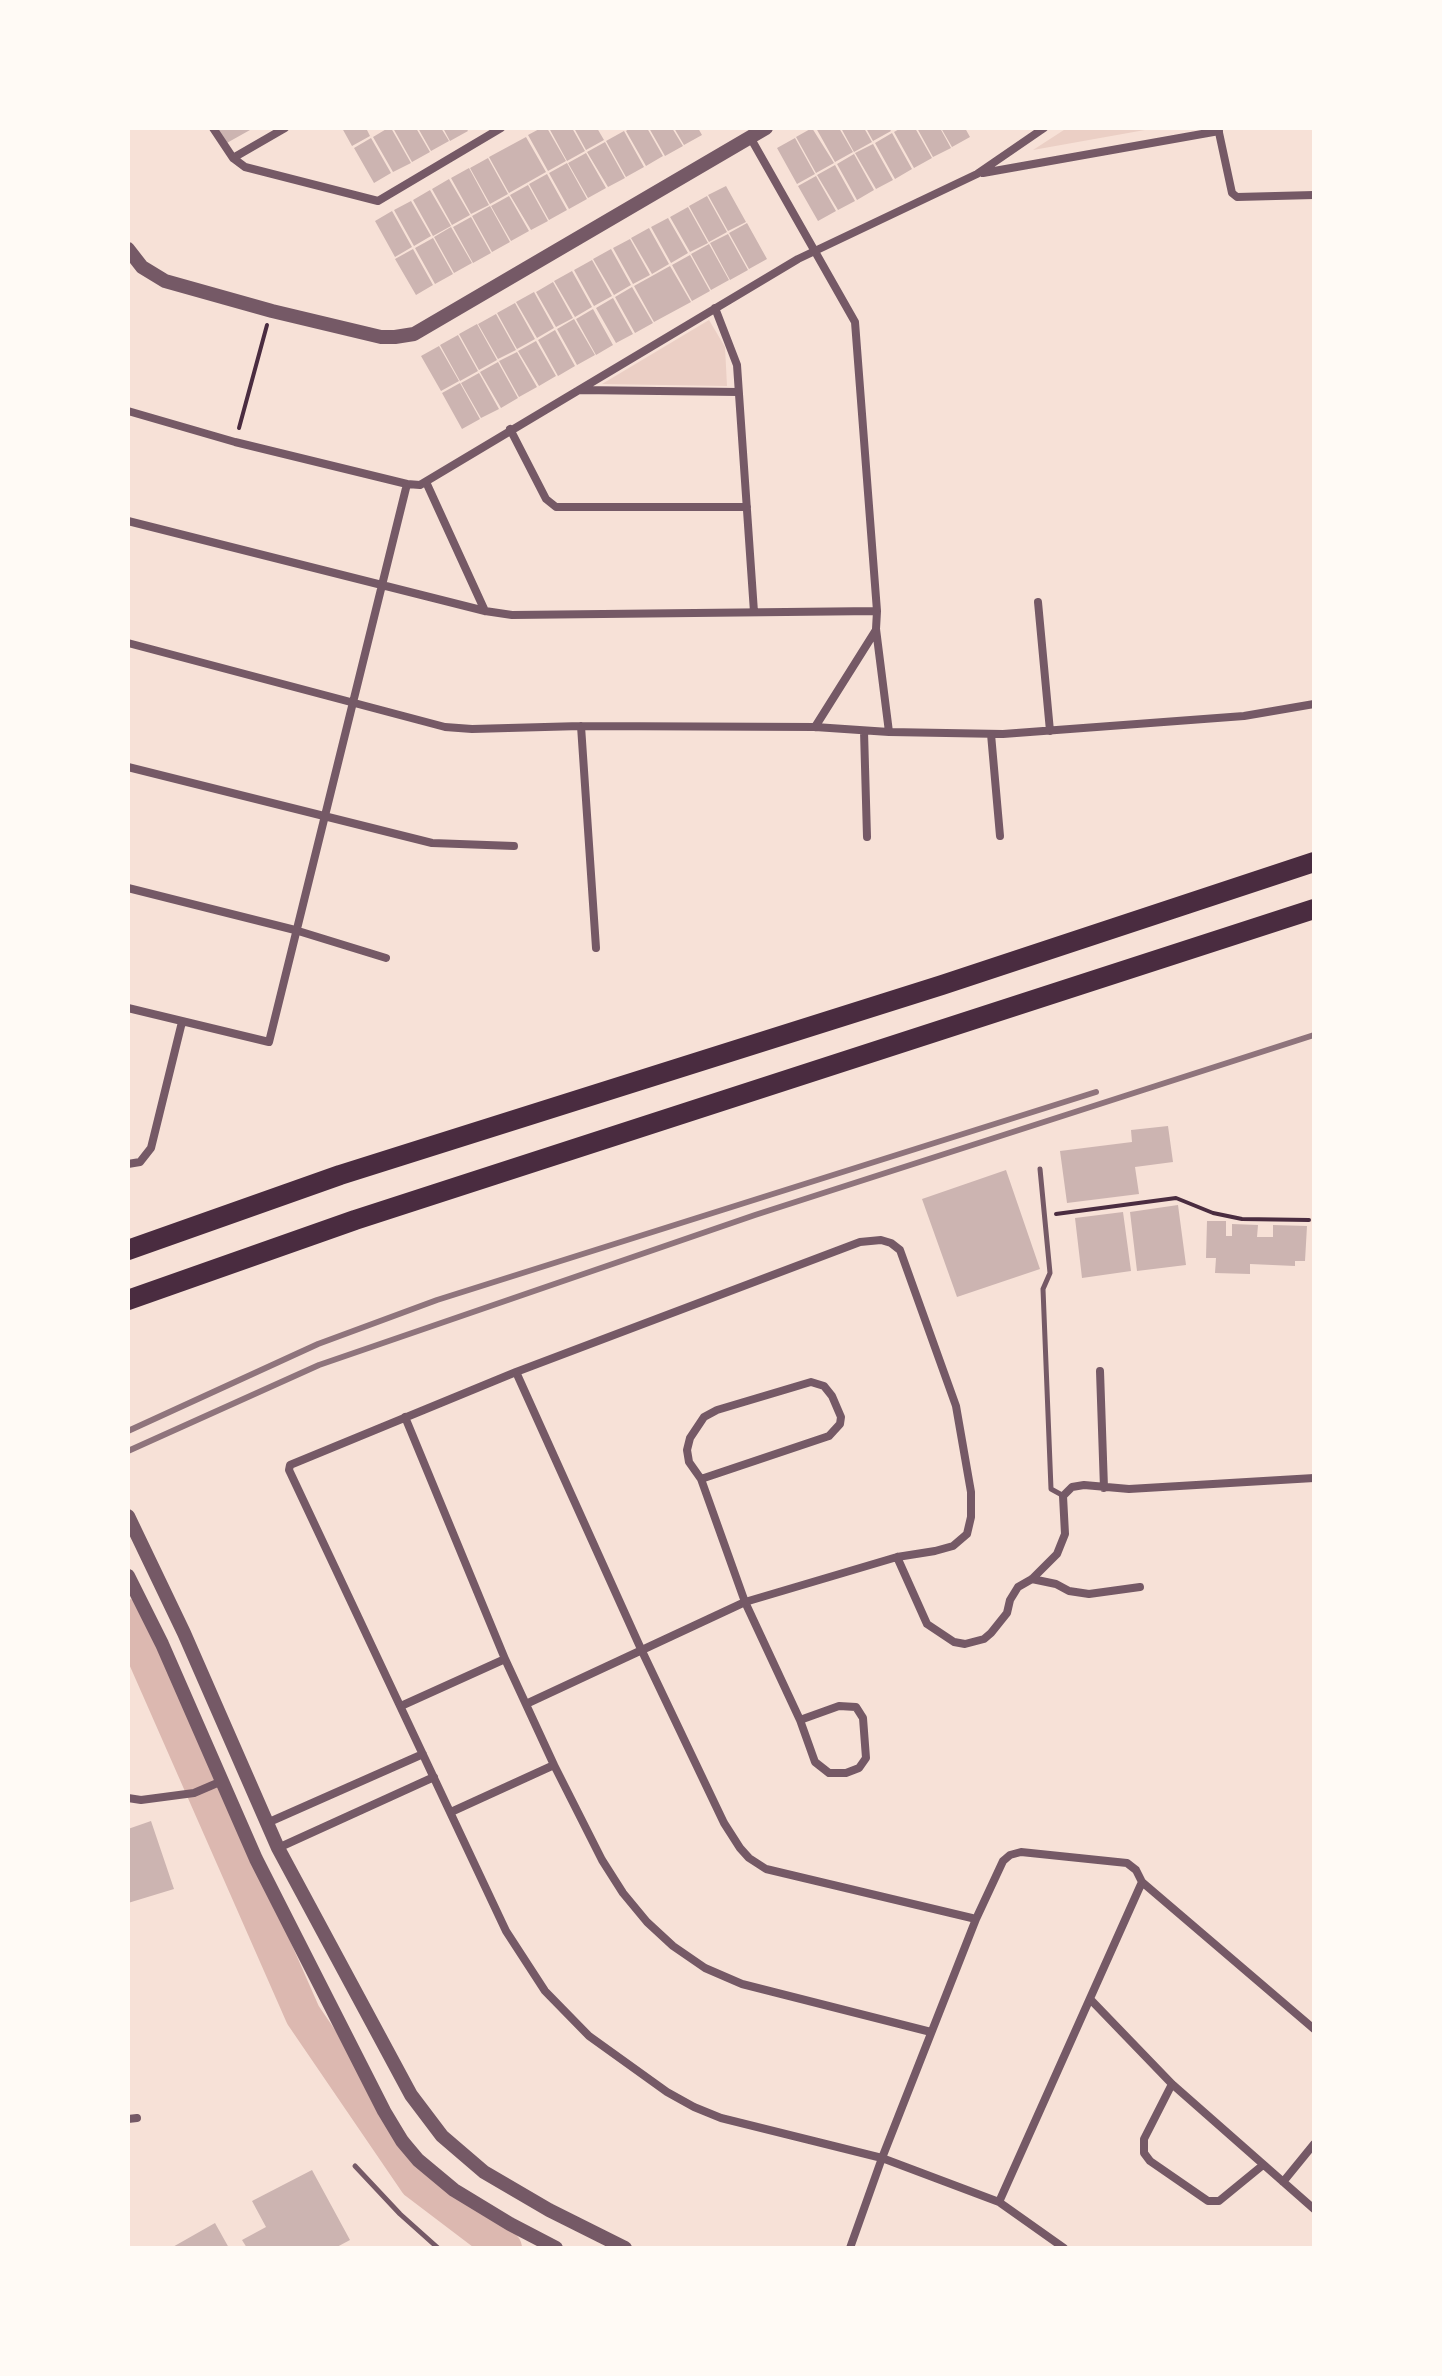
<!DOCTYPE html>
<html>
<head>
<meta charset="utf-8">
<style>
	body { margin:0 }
	#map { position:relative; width:1442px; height:2376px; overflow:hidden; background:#f7e1d7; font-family:Rubik,sans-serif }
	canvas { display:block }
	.frame { position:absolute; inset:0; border:130px solid #fffaf5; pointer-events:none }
</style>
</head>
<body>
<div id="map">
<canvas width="1442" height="2376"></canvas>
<div class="frame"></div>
</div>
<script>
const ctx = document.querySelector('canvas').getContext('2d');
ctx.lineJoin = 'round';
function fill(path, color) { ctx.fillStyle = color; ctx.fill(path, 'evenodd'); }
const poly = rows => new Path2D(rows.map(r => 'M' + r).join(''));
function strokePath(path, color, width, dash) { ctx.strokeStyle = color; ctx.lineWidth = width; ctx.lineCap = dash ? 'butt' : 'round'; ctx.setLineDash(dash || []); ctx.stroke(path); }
fill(poly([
	[1067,128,1156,128,1033,150],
	[709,320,725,347,727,386,602,384]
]), '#ebcfc5');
strokePath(poly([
	[128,1617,303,2015,417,2182,504,2248]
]), '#dcb8b0', 36);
fill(poly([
	[218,128,248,128,250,130,225,144],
	[342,128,366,128,370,136,352,146],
	[388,128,391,128,411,163,393,172,373,137],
	[393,128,416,128,430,152,412,162],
	[418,128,441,128,449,141,431,151],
	[443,128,466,128,468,131,450,141],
	[541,128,547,128,566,161,548,171,528,135],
	[549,128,572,128,585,151,567,161],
	[574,128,597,128,604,140,586,150],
	[630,128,647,128,663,156,646,166,626,131],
	[649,128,672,128,683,146,665,156],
	[674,128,698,128,702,135,684,145],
	[812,128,834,163,816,173,796,137],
	[816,128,839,128,853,152,835,162],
	[841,128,864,128,872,142,854,152],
	[866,128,889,128,891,131,873,141],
	[901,128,915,128,932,158,914,168,894,132],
	[917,128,940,128,951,148,933,157],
	[941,128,965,128,970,137,952,147],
	[624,131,644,167,626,177,606,141],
	[892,133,912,169,895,179,875,143],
	[526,137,546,172,509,193,489,157],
	[371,138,391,173,374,183,354,148],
	[795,138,815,174,797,184,777,148],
	[605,142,625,178,608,187,587,152],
	[873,144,893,180,876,189,855,153],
	[586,153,606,188,588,198,568,163],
	[854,154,874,190,857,200,837,164],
	[488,158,508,194,490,204,470,168],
	[567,163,587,199,569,209,549,173],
	[835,165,855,201,838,210,817,175],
	[469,168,489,205,471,214,451,178],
	[547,174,567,210,549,220,529,184],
	[816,176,836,211,818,221,798,186],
	[449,179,470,215,452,225,432,189],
	[528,185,548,221,531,230,510,195],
	[726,186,746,222,728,231,708,195],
	[430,190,451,226,433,236,413,200],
	[509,196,529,231,511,241,491,206],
	[707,196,727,232,709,242,689,206],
	[411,201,431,236,414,246,394,210],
	[490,206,510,242,492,252,472,216],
	[688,207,708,243,690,252,670,217],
	[392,211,412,247,395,257,375,221],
	[471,217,491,253,473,263,453,227],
	[668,218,688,253,671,263,651,227],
	[747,223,767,259,749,269,729,233],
	[451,227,472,263,454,273,434,237],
	[649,228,669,264,652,274,631,238],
	[728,234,748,270,730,280,710,243],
	[433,238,453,274,435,284,415,248],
	[630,239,650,275,633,284,613,248],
	[709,244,729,280,711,290,691,254],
	[413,249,433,285,416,295,395,259],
	[611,249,631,285,614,295,593,259],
	[690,255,710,291,692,301,672,265],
	[592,260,612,296,594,306,574,270],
	[670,266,691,302,654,322,634,286],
	[572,271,592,307,575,317,554,281],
	[553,282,573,318,556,327,536,292],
	[632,287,653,323,635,333,615,297],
	[534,292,554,328,537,338,516,302],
	[613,298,633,334,616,343,596,308],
	[515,303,535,339,517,349,497,313],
	[593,309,613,345,596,355,576,319],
	[496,314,516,350,498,359,478,324],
	[574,319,595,355,577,365,557,329],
	[477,324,497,360,479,370,459,334],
	[555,330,575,366,558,376,538,340],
	[458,335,478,371,460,381,440,345],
	[536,341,556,376,539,386,518,351],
	[439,346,459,381,441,391,421,356],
	[517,352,537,387,519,397,499,361],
	[498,362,518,398,501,408,480,372],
	[479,373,499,409,481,418,461,383],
	[460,383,480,419,462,429,442,393],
	[1168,1126,1173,1162,1135,1167,1139,1194,1067,1203,1060,1151,1132,1142,1131,1130],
	[1006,1170,1040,1269,957,1297,922,1199],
	[1178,1205,1186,1265,1137,1271,1130,1212],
	[1123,1212,1131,1271,1082,1278,1075,1218],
	[1207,1221,1226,1221,1226,1236,1232,1236,1232,1224,1258,1225,1257,1237,1273,1237,1273,1225,1307,1226,1305,1261,1295,1261,1295,1266,1250,1264,1250,1274,1215,1273,1216,1258,1206,1258],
	[151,1821,174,1889,128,1903,128,1829],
	[312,2170,350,2240,335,2248,247,2248,242,2240,266,2227,252,2201],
	[215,2223,229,2248,171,2248]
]), '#ccb4b1');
strokePath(poly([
	[239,428,267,325],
	[1056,1214,1176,1198,1213,1213,1242,1219,1309,1220]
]), '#4a2c40', 4);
strokePath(poly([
	[1040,1169,1050,1273,1043,1289,1051,1489,1062,1495],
	[355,2166,400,2214,438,2248]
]), '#755966', 5);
strokePath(poly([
	[213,128,233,158,245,167,378,201,501,128],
	[1218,128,1232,193,1237,197,1314,195],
	[750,137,855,322,877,611,876,629,889,732],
	[233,158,285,128],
	[983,173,1219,131],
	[715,308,737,365,754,612],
	[579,390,738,392],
	[128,411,235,442,407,484,420,485,798,259,977,174,1044,128],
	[510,429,546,499,556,507,747,507],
	[426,482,485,611],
	[128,521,485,611,512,615,877,611],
	[1038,602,1050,731],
	[128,643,445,727,472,729,581,726,815,727,889,732,1003,734,1244,716,1314,704],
	[581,726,596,948],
	[815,727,876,630],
	[864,731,867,837],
	[991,734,1000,836],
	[128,767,432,843,514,846],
	[128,888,295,930,386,958],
	[128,1008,269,1042,407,484],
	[128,1164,140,1162,151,1148,182,1022],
	[1100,1371,1104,1488],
	[516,1372,641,1649,724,1823,740,1848,749,1858,766,1869,976,1919],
	[405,1417,505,1659,554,1765,602,1860,623,1893,647,1922,673,1946,705,1968,742,1984,931,2032],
	[701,1479,829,1436,840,1424,841,1417,832,1396,824,1386,811,1382,717,1410,704,1417,690,1438,687,1450,689,1462,701,1479,745,1602,800,1720,839,1706,856,1707,863,1718,866,1758,859,1768,846,1773,829,1773,815,1762,800,1720],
	[897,1557,927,1624,954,1642,965,1644,984,1639,991,1633,1007,1613,1010,1600,1018,1587,1032,1579,1057,1554,1065,1534,1063,1496,1072,1487,1084,1485,1129,1489,1314,1478],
	[1032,1579,1056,1584,1069,1591,1089,1594,1140,1587],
	[526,1704,745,1602,897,1557,935,1551,953,1546,967,1534,971,1517,971,1492,956,1406,900,1250,891,1243,881,1240,860,1242,516,1372,290,1465,289,1470,506,1931,545,1991,589,2036,667,2092,694,2107,721,2118,882,2158,999,2202,1064,2248],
	[401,1706,505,1659],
	[128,1798,141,1800,194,1793,222,1781],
	[451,1812,554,1765],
	[267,1823,423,1754],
	[278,1848,434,1777],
	[1091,2000,1172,2084,1314,2209],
	[1172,2084,1144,2139,1144,2153,1150,2161,1208,2201,1219,2201,1263,2165],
	[128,2119,137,2118],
	[1283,2182,1314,2144],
	[999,2202,1142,1882],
	[850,2248,882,2158,976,1919,1003,1861,1010,1855,1021,1852,1127,1863,1136,1870,1142,1882,1314,2029]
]), '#755966', 8);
strokePath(poly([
	[128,249,142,267,165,281,272,311,381,337,395,337,414,334,766,128],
	[128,1516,184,1633,278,1848,411,2095,442,2136,484,2172,549,2210,625,2248],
	[128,1576,162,1644,256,1859,384,2111,402,2141,418,2160,454,2190,510,2224,556,2248]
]), '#755966', 14);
strokePath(poly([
	[128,1250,340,1175,942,985,1314,862],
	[128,1300,355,1220,1314,909]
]), '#4a2c40', 20);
strokePath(poly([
	[128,1431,318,1344,437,1300,1096,1092],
	[128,1451,319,1365,755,1215,1314,1035]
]), '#8f747c', 6);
</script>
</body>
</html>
